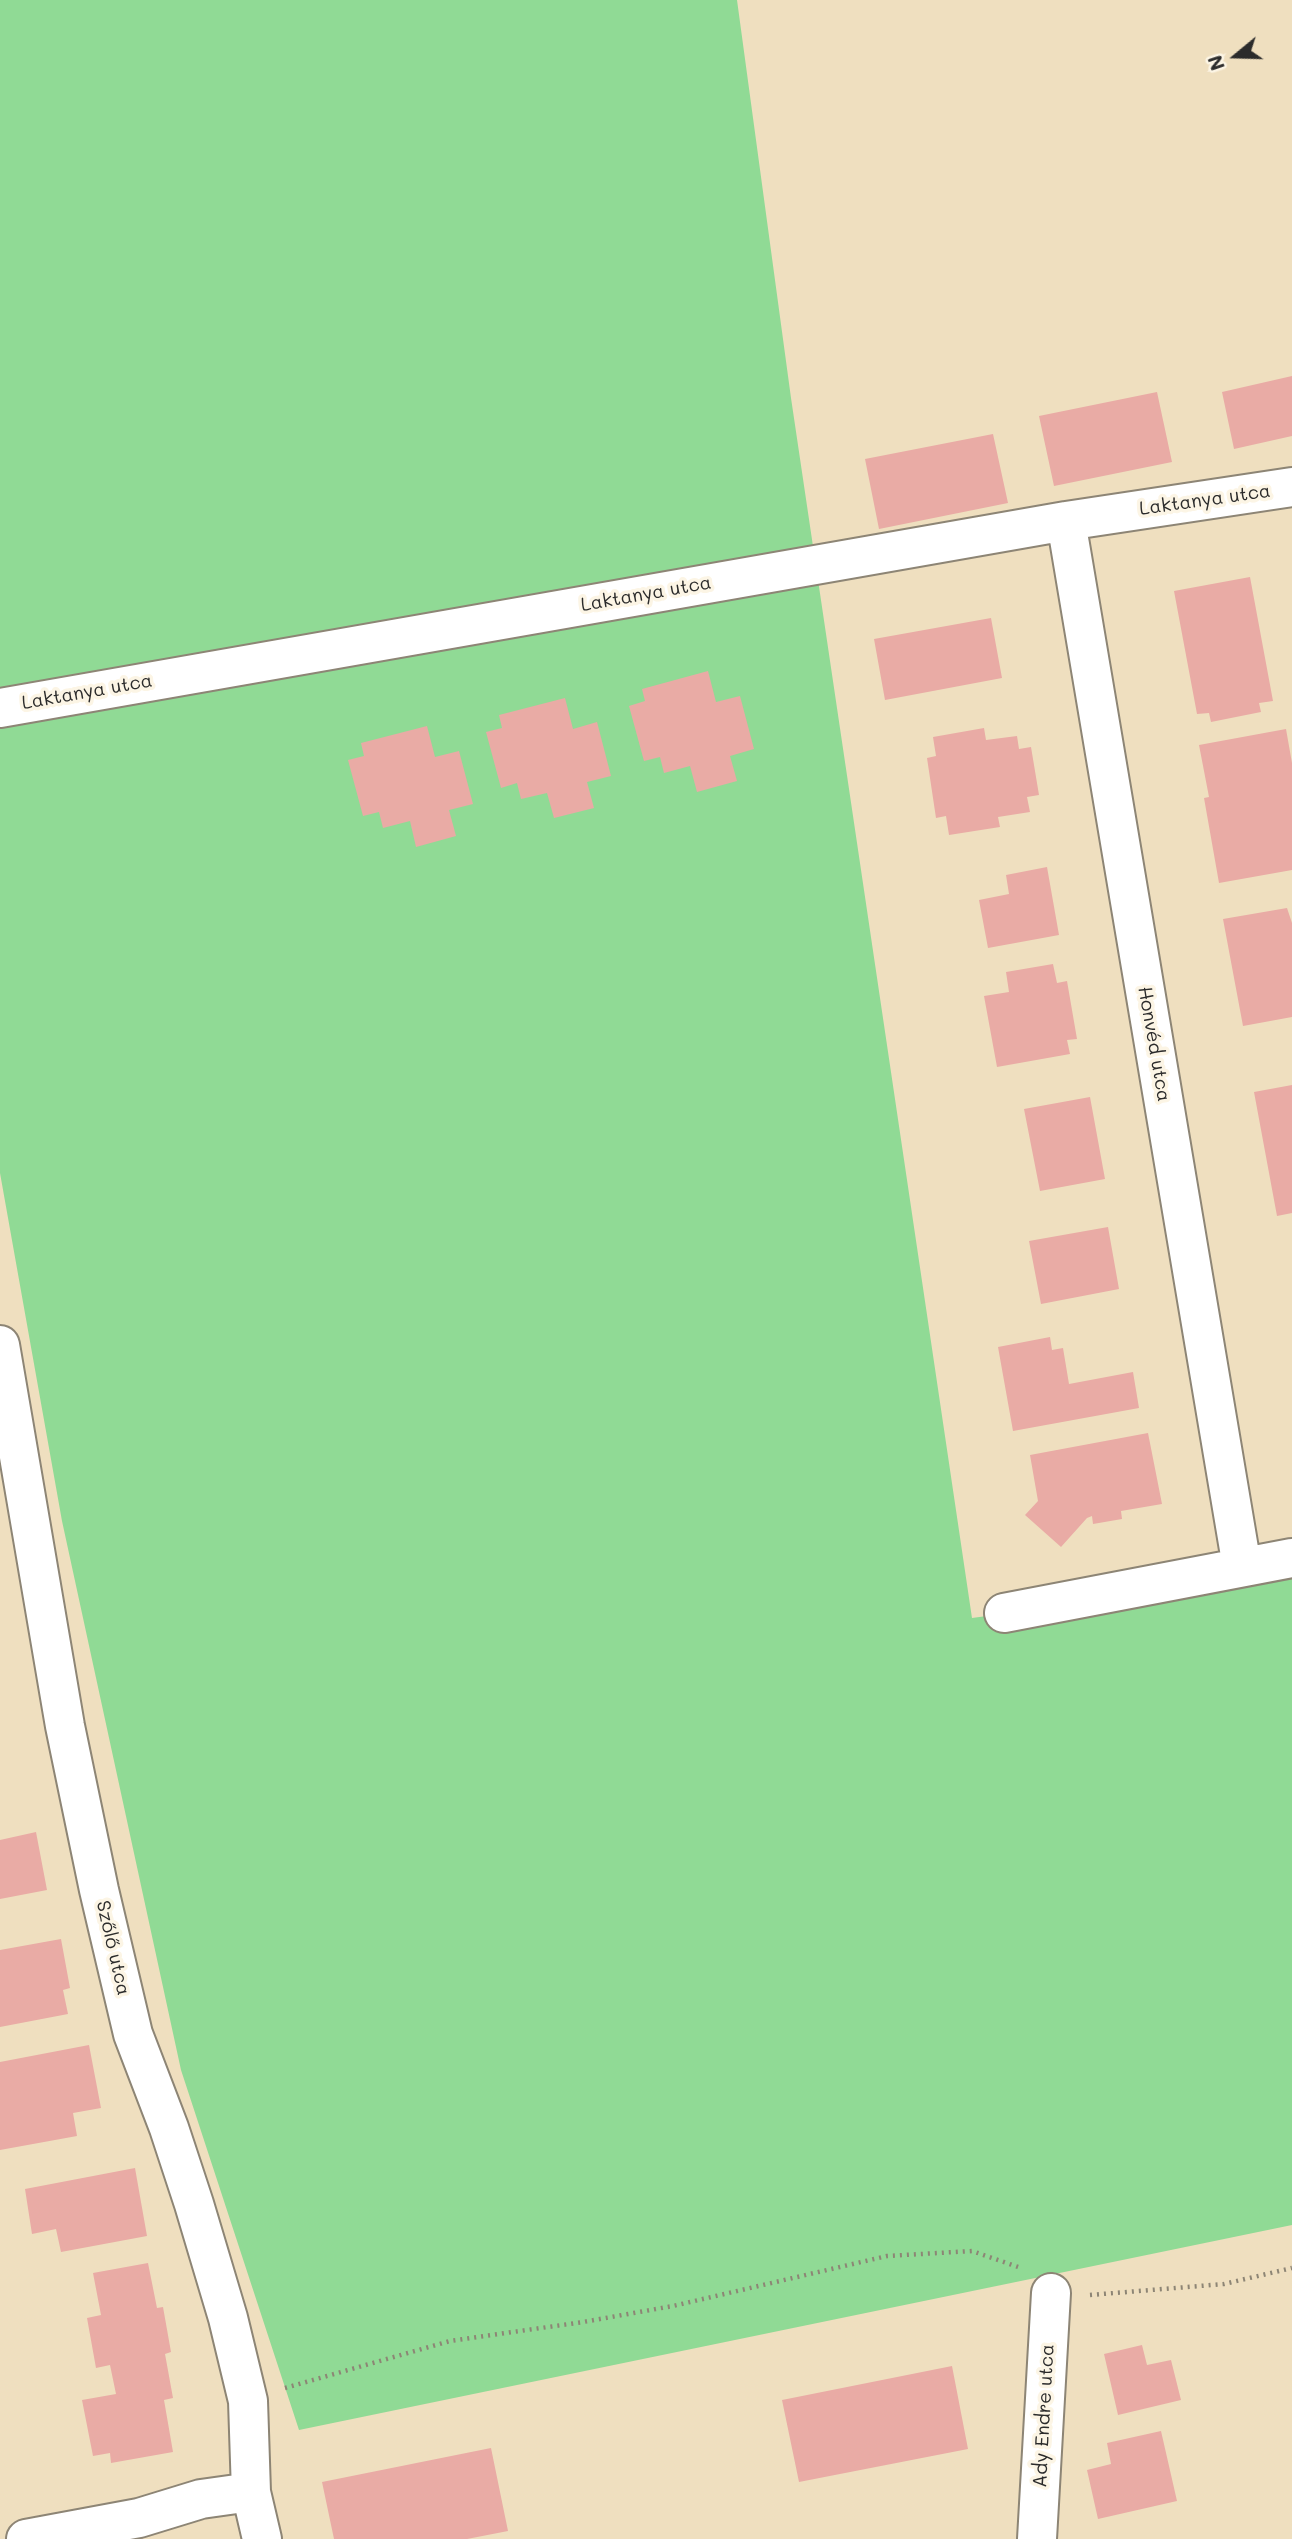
<!DOCTYPE html>
<html>
<head>
<meta charset="utf-8">
<style>
	body { margin:0 }
	#map { position:relative; width:1292px; height:2539px; overflow:hidden; background:#efdfbf; font-family:Mali,sans-serif }
	canvas { display:block }
	.north { position:absolute; left:1201px; top:21px; width:70px; height:70px; -webkit-text-stroke:5px #fcf5e5; paint-order:stroke; rotate:251deg; font-size:19px; font-weight:700; line-height:28px; text-align:center; color:#2b2b2b }
	.north::after { content:''; display:block; margin:auto; width:24px; height:32px; background:#2b2b2b; clip-path:polygon(50% 0,100% 100%,50% 72%,0 100%) }
</style>
</head>
<body>
<div id="map">
<canvas width="1292" height="2539"></canvas>
<div class="north">N</div>
</div>
<script>
const ctx = document.querySelector('canvas').getContext('2d');
ctx.lineJoin = 'round';
function fill(path, color) { ctx.fillStyle = color; ctx.fill(path, 'evenodd'); }
const poly = rows => new Path2D(rows.map(r => 'M' + r).join(''));
function strokePath(path, color, width, dash) { ctx.strokeStyle = color; ctx.lineWidth = width; ctx.lineCap = dash ? 'butt' : 'round'; ctx.setLineDash(dash || []); ctx.stroke(path); }
function drawText(font, color, halo, rows, align = 'center') {
  ctx.font = font + ' Mali,sans-serif'; ctx.lineWidth = 7; ctx.setLineDash([]); ctx.textBaseline = 'middle'; ctx.strokeStyle = halo; ctx.fillStyle = color; for (const [text, x, y, turn = 0] of rows) {
    ctx.save(); ctx.translate(x, y); ctx.rotate((+turn || 0) * Math.PI / 180); ctx.textAlign = isNaN(turn) ? turn : align; if (halo) ctx.strokeText(text, 0, 0); ctx.fillText(text, 0, 0); ctx.restore();
  }
}
fill(poly([
	[0,0,737,0,791,398,972,1618,1292,1575,1292,2225,299,2430,181,2070,62,1521,0,1173]
]), '#90da95');
fill(poly([
	[1292,376,1292,436,1234,449,1222,392],
	[1157,392,1172,462,1054,486,1039,416],
	[993,434,1008,503,879,529,865,459],
	[1250,577,1273,701,1259,703,1261,712,1211,722,1209,713,1197,714,1174,591],
	[991,618,1002,678,885,700,874,639],
	[708,671,716,702,740,696,754,749,730,756,737,781,697,792,690,766,664,773,660,757,644,761,629,706,645,701,642,689],
	[565,698,573,729,597,722,611,776,587,782,594,808,554,818,547,793,521,799,517,783,501,788,486,732,502,728,499,715],
	[427,726,435,757,459,751,473,804,449,810,456,836,416,847,410,821,383,828,379,812,363,816,348,760,364,756,361,743],
	[984,728,986,740,1017,736,1019,749,1031,747,1039,795,1027,797,1030,812,998,817,1000,827,949,835,946,816,936,818,927,758,936,756,933,737],
	[1286,729,1292,763,1292,870,1219,883,1204,798,1209,797,1199,745],
	[1047,867,1059,935,988,948,979,900,1009,894,1006,875],
	[1287,908,1292,923,1292,1017,1243,1026,1223,919],
	[1053,964,1057,983,1067,981,1077,1039,1067,1040,1070,1054,997,1067,984,996,1009,992,1006,972],
	[1292,1085,1292,1213,1277,1216,1254,1092],
	[1090,1097,1105,1179,1040,1191,1024,1109],
	[1108,1227,1119,1289,1041,1304,1029,1241],
	[1050,1337,1052,1350,1063,1348,1069,1384,1133,1372,1139,1408,1013,1431,998,1347],
	[1148,1433,1162,1504,1121,1511,1122,1519,1093,1524,1092,1516,1087,1518,1061,1547,1025,1515,1038,1501,1030,1455],
	[36,1832,47,1890,0,1899,0,1840],
	[61,1939,70,1988,63,1990,68,2014,0,2027,0,1950],
	[89,2045,101,2108,73,2113,77,2136,0,2150,0,2062],
	[135,2168,147,2236,61,2252,56,2229,32,2234,25,2189],
	[148,2263,157,2308,163,2307,171,2352,165,2354,173,2398,164,2400,173,2452,111,2463,110,2453,93,2456,82,2400,116,2394,110,2365,96,2368,87,2318,101,2315,93,2273],
	[1142,2345,1147,2365,1171,2360,1181,2400,1118,2415,1104,2354],
	[952,2366,968,2449,799,2482,782,2400],
	[1161,2431,1177,2501,1098,2519,1087,2470,1111,2464,1107,2443],
	[491,2448,508,2531,467,2539,334,2539,322,2482]
]), '#e9aba5');
const minor = poly([
	[1066,521,1242,1567],
	[0,708,1066,521,1292,487],
	[0,1345,65,1726,99,1890,133,2034,169,2128,194,2204,228,2318,248,2401,251,2492,262,2539],
	[1004,1613,1292,1558],
	[26,2539,139,2518,201,2499,251,2492],
	[1037,2539,1051,2293]
]);
strokePath(minor, '#8d8575', 42);
strokePath(poly([
	[1090,2295,1224,2284,1292,2268],
	[285,2388,450,2341,583,2322,673,2306,887,2256,972,2251,1021,2268]
]), '#8d8575', 4.5, [2, 5]);
strokePath(minor, '#fff', 38);
drawText('19px', '#2b2b2b', '#fcf5e5', [
	["Laktanya utca",1205,500,-8],
	["Laktanya utca",646,594,-10],
	["Laktanya utca",87,692,-10],
	["Honvéd utca",1154,1044,80],
	["Szőlő utca",113,1948,77],
	["Ady Endre utca",1044,2416,-87]
]);
</script>
</body>
</html>
